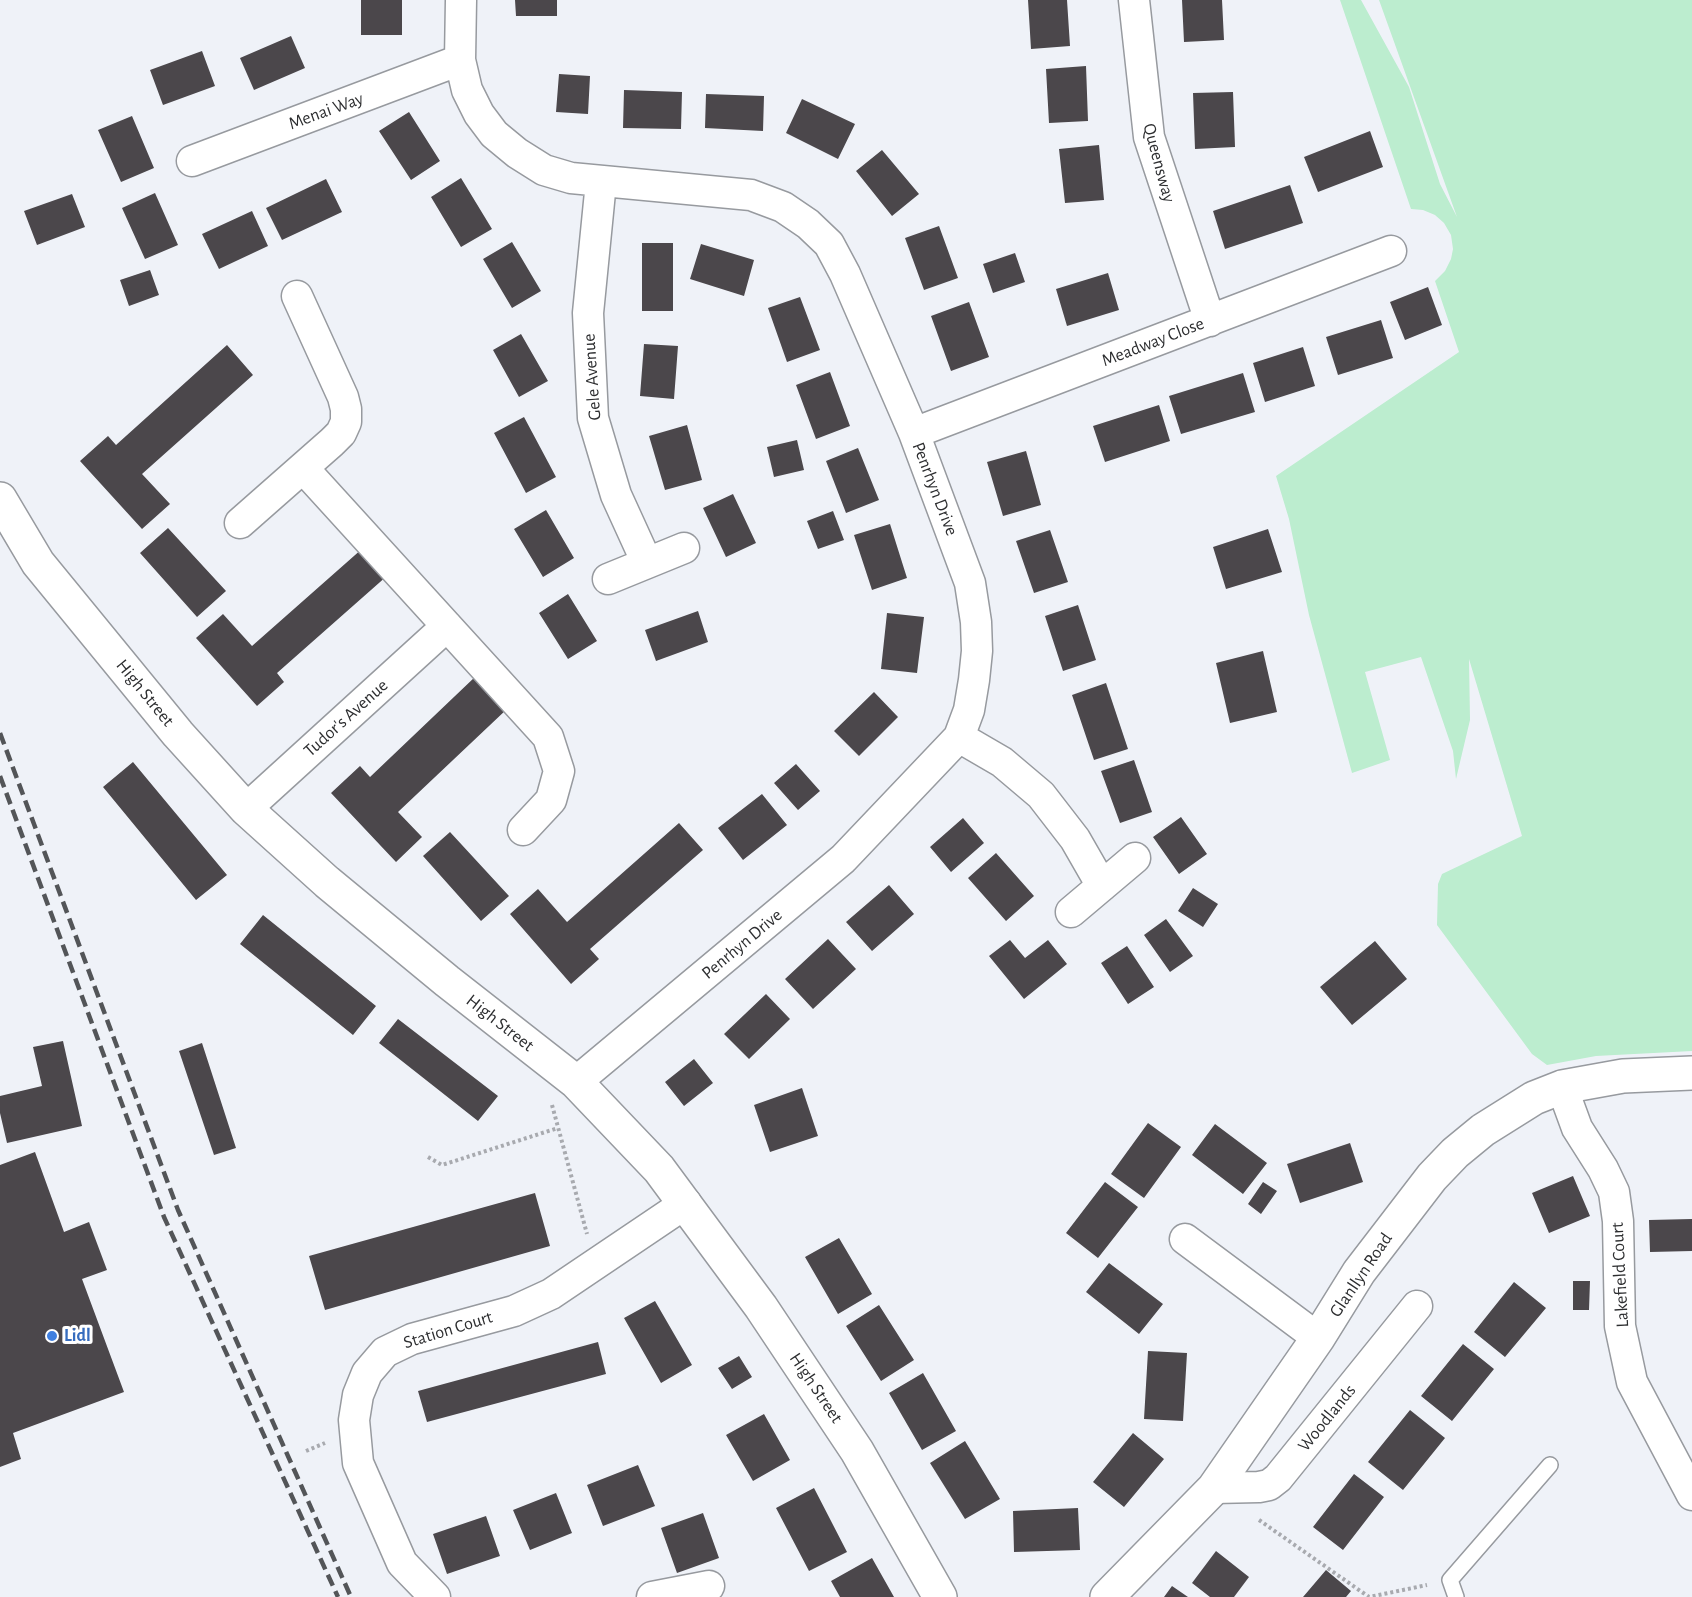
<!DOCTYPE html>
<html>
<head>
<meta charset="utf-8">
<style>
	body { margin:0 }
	canvas { display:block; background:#eff2f8 }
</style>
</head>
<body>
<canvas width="1692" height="1597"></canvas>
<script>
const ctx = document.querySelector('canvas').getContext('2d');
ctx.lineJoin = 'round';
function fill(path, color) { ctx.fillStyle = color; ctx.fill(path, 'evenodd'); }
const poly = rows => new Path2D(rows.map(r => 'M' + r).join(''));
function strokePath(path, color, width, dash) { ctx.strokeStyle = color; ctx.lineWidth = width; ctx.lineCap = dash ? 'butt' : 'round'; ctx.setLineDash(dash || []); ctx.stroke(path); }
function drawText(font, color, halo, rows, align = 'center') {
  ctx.font = font + ' "Alegreya Sans",sans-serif'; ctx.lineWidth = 6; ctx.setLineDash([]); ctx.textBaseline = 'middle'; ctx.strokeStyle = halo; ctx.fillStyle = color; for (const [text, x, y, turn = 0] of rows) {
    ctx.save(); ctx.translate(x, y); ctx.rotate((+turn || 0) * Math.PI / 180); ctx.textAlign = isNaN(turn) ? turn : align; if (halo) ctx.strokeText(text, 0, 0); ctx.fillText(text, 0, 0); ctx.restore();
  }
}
fill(poly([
	[1340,0,1361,0,1409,87,1440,184,1457,217,1379,0,1692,0,1692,1051,1596,1056,1547,1065,1532,1054,1437,925,1438,884,1442,874,1522,836,1469,659,1470,720,1456,779,1453,751,1421,657,1365,672,1390,760,1352,773,1309,615,1289,519,1276,476,1459,352,1435,281,1445,271,1451,259,1453,249,1451,235,1444,223,1435,215,1423,210,1411,209]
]), '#bcedcf');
fill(poly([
	[361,0,402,0,402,35,361,35],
	[515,0,557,0,557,16,516,16],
	[1028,0,1067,0,1070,46,1031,49],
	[1182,0,1222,0,1224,40,1184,42],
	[291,36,305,68,254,90,240,58],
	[202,51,215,86,163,105,150,70],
	[1086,66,1088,121,1049,123,1046,69],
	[559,74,590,76,588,114,556,112],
	[624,90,682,92,681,129,623,128],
	[1233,92,1235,147,1195,149,1193,93],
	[706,94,764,96,763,131,705,128],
	[802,99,855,124,838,159,786,133],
	[409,112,440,161,411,180,379,131],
	[132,116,154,168,121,182,98,130],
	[1370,131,1383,167,1318,192,1304,157],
	[1099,145,1104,200,1065,203,1059,149],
	[882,150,919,194,892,216,856,171],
	[461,178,492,229,461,247,431,197],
	[326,179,342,212,282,240,266,208],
	[1290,185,1303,223,1225,249,1213,211],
	[155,193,178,245,145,259,122,208],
	[72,194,85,227,37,245,24,211],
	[252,211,268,246,219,269,202,234],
	[939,226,958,278,924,290,905,238],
	[512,242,541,291,512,308,483,259],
	[642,243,673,243,673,311,642,311],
	[701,244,754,260,744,296,690,279],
	[1015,253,1025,282,993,293,983,264],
	[150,270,159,295,129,306,120,280],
	[1108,273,1119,310,1067,326,1056,289],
	[1428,287,1442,325,1405,340,1390,302],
	[800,297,820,350,787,362,768,308],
	[969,302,989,357,951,371,931,316],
	[1381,320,1393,358,1338,375,1326,337],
	[521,334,548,381,519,397,493,350],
	[644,344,678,346,674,399,640,396],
	[227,345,253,375,142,474,170,504,142,529,80,461,108,436,116,445],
	[1303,347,1315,386,1265,402,1253,363],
	[830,372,850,426,816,439,796,385],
	[1243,373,1255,412,1181,434,1169,396],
	[1159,405,1170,441,1105,462,1093,426],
	[524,417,556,477,526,493,494,433],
	[687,425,702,480,665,490,649,436],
	[797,440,804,470,774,477,767,447],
	[858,448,879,500,846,513,826,461],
	[1026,451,1041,505,1003,516,987,462],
	[733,494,756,543,726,557,703,508],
	[546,510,574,558,543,577,514,529],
	[833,511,844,540,818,549,807,521],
	[890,524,907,578,872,590,854,535],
	[168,528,226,591,197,617,140,553],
	[1268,529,1282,572,1226,589,1213,547],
	[1050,530,1068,582,1034,593,1016,541],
	[363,548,388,575,277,673,284,682,257,706,196,638,223,614,252,646],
	[568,594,597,641,568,659,539,613],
	[1078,605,1096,660,1063,671,1045,616],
	[698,611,708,642,656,661,645,630],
	[887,613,924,617,917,673,881,669],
	[1263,651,1277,712,1230,723,1216,663],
	[476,676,507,709,398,812,422,837,396,862,331,793,360,766,370,777],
	[1106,683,1128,749,1094,760,1072,695],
	[874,692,898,717,859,756,834,731],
	[1134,760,1152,812,1120,823,1101,771],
	[133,762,227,875,196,900,103,787],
	[796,764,820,791,798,810,774,783],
	[762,794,787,825,743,860,718,828],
	[1181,817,1207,854,1179,874,1153,837],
	[963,818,984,843,951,872,930,847],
	[679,823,703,850,590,949,599,959,571,984,510,914,538,889,567,922],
	[450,832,509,896,481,921,423,856],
	[996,853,1034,896,1006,921,968,878],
	[889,885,914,914,872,951,846,922],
	[1193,888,1218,904,1203,927,1178,911],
	[263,915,376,1006,353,1035,240,944],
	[1166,919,1193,956,1170,972,1144,935],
	[828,939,856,969,813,1009,785,979],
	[1010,940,1025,958,1048,940,1067,964,1024,999,989,956],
	[1375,941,1407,979,1352,1025,1320,987],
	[1127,946,1154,987,1128,1004,1101,963],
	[766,994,790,1019,749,1059,724,1034],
	[398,1019,498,1096,478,1121,379,1043],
	[63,1041,82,1126,7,1143,0,1113,0,1096,42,1086,33,1047],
	[202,1043,236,1148,214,1155,179,1051],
	[694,1059,713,1083,684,1106,665,1082],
	[802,1088,818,1136,770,1152,754,1105],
	[1148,1123,1181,1147,1144,1198,1111,1174],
	[1215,1124,1267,1163,1243,1194,1192,1155],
	[1350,1143,1363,1182,1300,1203,1287,1164],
	[35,1152,64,1232,89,1222,107,1270,82,1279,124,1392,13,1433,21,1459,0,1467,0,1165],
	[1573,1176,1590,1216,1549,1233,1532,1193],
	[1105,1182,1138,1207,1098,1258,1066,1233],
	[1263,1182,1277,1191,1261,1214,1248,1204],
	[535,1193,550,1246,325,1310,309,1256],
	[1692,1219,1692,1251,1650,1252,1649,1220],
	[839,1238,872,1294,838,1314,805,1257],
	[1109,1263,1163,1304,1139,1334,1086,1292],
	[1573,1281,1590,1281,1589,1310,1573,1310],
	[1514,1282,1546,1308,1505,1357,1474,1332],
	[655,1301,692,1365,661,1383,624,1318],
	[879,1305,914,1360,881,1381,846,1326],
	[598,1342,606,1374,427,1422,418,1391],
	[1463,1344,1494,1369,1452,1421,1421,1396],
	[1148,1351,1187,1353,1183,1421,1144,1419],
	[739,1356,752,1377,732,1389,718,1368],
	[923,1373,956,1431,922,1450,889,1393],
	[1410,1410,1445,1438,1403,1490,1368,1462],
	[764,1414,790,1460,753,1481,726,1435],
	[1133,1433,1164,1459,1124,1507,1093,1482],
	[965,1441,1000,1499,965,1519,930,1463],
	[638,1465,655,1506,603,1526,587,1485],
	[1354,1474,1384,1497,1343,1550,1313,1527],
	[814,1488,847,1552,809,1571,776,1508],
	[556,1493,572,1533,530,1550,513,1510],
	[1078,1508,1080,1550,1014,1552,1013,1511],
	[703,1513,719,1558,677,1573,661,1528],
	[486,1516,500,1556,447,1574,433,1534],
	[1216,1551,1249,1577,1234,1597,1210,1597,1192,1583],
	[872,1558,894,1597,840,1597,831,1581],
	[1326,1570,1351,1591,1346,1597,1303,1597],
	[1172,1586,1188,1597,1164,1597]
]), '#4b474b');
const service = poly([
	[1456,1597,1450,1580,1550,1465]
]);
const minor = poly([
	[461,0,460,60,467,90,479,114,494,134,517,153,544,170,571,178,751,195,783,207,808,224,829,244,845,274,914,433,970,583,976,622,977,651,974,680,969,710,959,737,843,859,576,1082],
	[1134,0,1149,137,1210,321],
	[192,161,460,60],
	[601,182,588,313,593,418,616,495,647,563],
	[914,433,1391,251],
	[303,468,548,737,559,771,551,800,523,830],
	[240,523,332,442,341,433,346,422,346,409,343,397,297,296],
	[608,579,684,548],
	[959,737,1002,762,1041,795,1075,839,1102,886],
	[246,809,447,626],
	[1071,912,1135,858],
	[1562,1087,1577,1128,1603,1169,1614,1192,1618,1221,1620,1326,1632,1382,1692,1495],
	[1185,1239,1318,1338],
	[1214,1488,1259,1487,1269,1485,1278,1478,1417,1306],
	[435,1597,402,1563,358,1463,354,1420,358,1395,367,1373,385,1352,412,1339,514,1311,551,1294,686,1203],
	[652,1597,709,1586]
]);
const tertiary = poly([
	[0,499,38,563,178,734,246,809,327,882,447,981,576,1082,659,1169,761,1307,857,1451,940,1597],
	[1107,1597,1214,1488,1318,1338,1359,1272,1432,1177,1455,1153,1483,1130,1534,1098,1562,1087,1623,1076,1692,1073]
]);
strokePath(service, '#979a9f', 18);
strokePath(minor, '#979a9f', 33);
strokePath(tertiary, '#979a9f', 36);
strokePath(poly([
	[552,1105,587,1234],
	[428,1157,442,1165,558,1128],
	[306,1451,325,1443],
	[1259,1520,1369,1597,1427,1585]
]), '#a8aaaf', 4, [3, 3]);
strokePath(service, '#fff', 15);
strokePath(minor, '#fff', 30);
strokePath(tertiary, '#fff', 33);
strokePath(poly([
	[0,733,178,1210,351,1597],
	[0,776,164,1217,338,1597]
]), '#535558', 4.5, [12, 6]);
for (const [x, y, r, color] of [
	[52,1336,6,"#3f7fe0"]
]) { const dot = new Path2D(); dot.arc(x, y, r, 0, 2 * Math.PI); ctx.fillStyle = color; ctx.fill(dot); strokePath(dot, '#fff', 2); }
drawText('18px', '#2d2e30', '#fff', [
	["Menai Way",326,111,-20],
	["Queensway",1159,163,75],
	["Meadway Close",1153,342,-21],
	["Gele Avenue",592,377,-94],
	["Penrhyn Drive",935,489,69],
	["High Street",145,693,51],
	["Tudor's Avenue",346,718,-42],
	["Penrhyn Drive",742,944,-40],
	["High Street",500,1023,38],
	["Glanllyn Road",1361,1275,-56],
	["Lakefield Court",1620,1275,-93],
	["Station Court",448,1330,-17],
	["High Street",816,1388,56],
	["Woodlands",1327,1418,-51]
]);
drawText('bold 18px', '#366cbe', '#fff', [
	["Lidl",64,1336]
], 'left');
</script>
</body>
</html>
